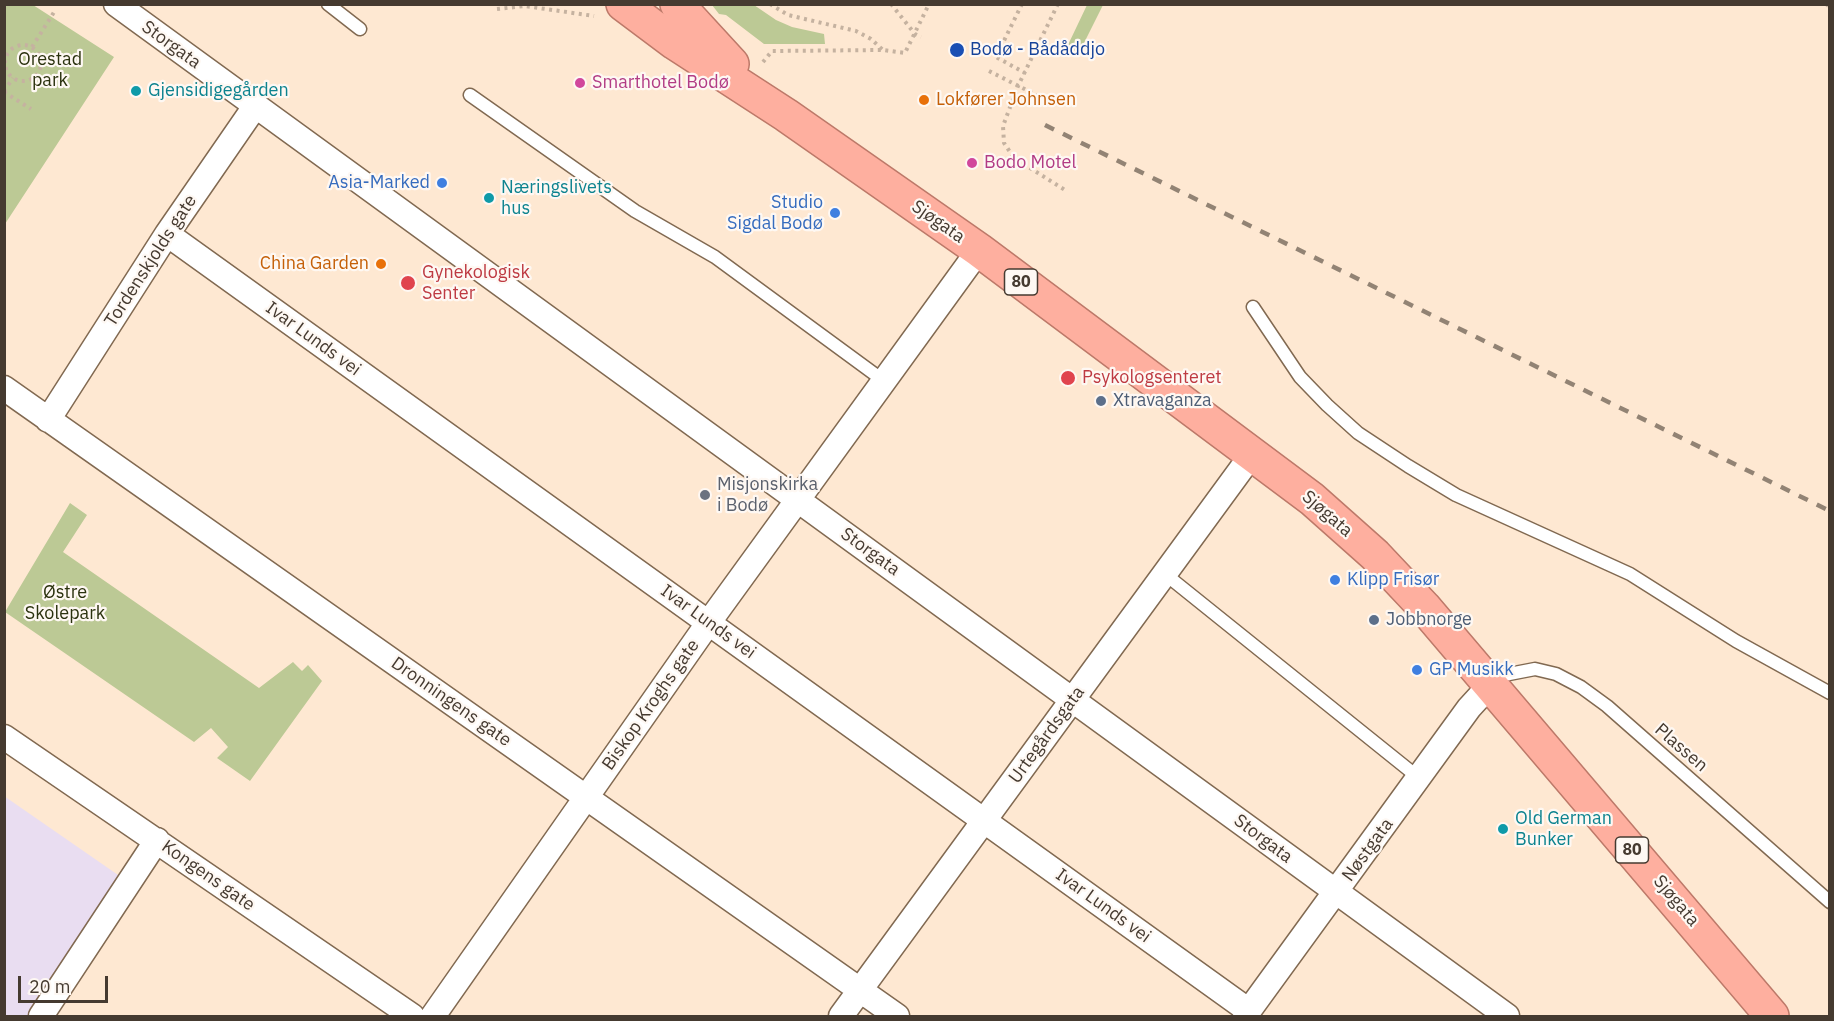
<!DOCTYPE html>
<html>
<head>
<meta charset="utf-8">
<style>
	body { margin:0 }
	#map { position:relative; width:1834px; height:1021px; overflow:hidden; background:#fee8d2; font-family:"IBM Plex Sans",sans-serif }
	canvas { display:block }
	.frame { position:absolute; inset:0; border:6px solid #453a30; pointer-events:none }
	.scale { position:absolute; left:18px; top:976px; width:90px; height:27px; box-sizing:border-box; border:3px solid #453a30; border-top:0; padding-left:8px; font-size:18px; line-height:21px; white-space:nowrap; color:#453a30; -webkit-text-stroke:4px #fef8f3; paint-order:stroke }
</style>
</head>
<body>
<div id="map">
<canvas width="1834" height="1021"></canvas>
<div class="frame"></div>
<div class="scale">20 m</div>
</div>
<script>
const ctx = document.querySelector('canvas').getContext('2d');
ctx.lineJoin = 'round';
function fill(path, color) { ctx.fillStyle = color; ctx.fill(path, 'evenodd'); }
const poly = rows => new Path2D(rows.map(r => 'M' + r).join(''));
function strokePath(path, color, width, dash) { ctx.strokeStyle = color; ctx.lineWidth = width; ctx.lineCap = dash ? 'butt' : 'round'; ctx.setLineDash(dash || []); ctx.stroke(path); }
function drawText(font, color, halo, rows, align = 'center') {
  ctx.font = font + ' "IBM Plex Sans",sans-serif'; ctx.lineWidth = 4.5; ctx.setLineDash([]); ctx.textBaseline = 'middle'; ctx.strokeStyle = halo; ctx.fillStyle = color; for (const [text, x, y, turn = 0] of rows) {
    ctx.save(); ctx.translate(x, y); ctx.rotate((+turn || 0) * Math.PI / 180); ctx.textAlign = isNaN(turn) ? turn : align; if (halo) ctx.strokeText(text, 0, 0); ctx.fillText(text, 0, 0); ctx.restore();
  }
}
fill(poly([
	[4,796,121,877,28,1016,5,1016]
]), '#e9ddf1');
fill(poly([
	[5,4,33,5,114,57,5,224],
	[712,5,754,5,776,20,792,27,824,34,825,44,764,44,726,15,719,14],
	[1087,5,1103,5,1079,53,1067,47],
	[70,503,87,515,63,552,259,688,293,662,302,671,308,665,322,681,250,781,217,758,228,747,211,728,194,742,5,612]
]), '#bcc995');
const service = poly([
	[328,4,360,29],
	[470,95,635,211,715,257,884,381],
	[1253,307,1300,377,1327,405,1358,433,1408,466,1456,495,1630,574,1736,641,1830,693],
	[1165,574,1419,778],
	[1492,683,1504,675,1535,669,1556,674,1581,687,1607,706,1830,902]
]);
const minor = poly([
	[116,4,1507,1016],
	[167,234,1249,1011],
	[4,388,897,1016],
	[48,420,167,234,256,105],
	[4,737,412,1016],
	[41,1016,157,840],
	[433,1016,709,622,979,250],
	[841,1016,1253,453],
	[1245,1016,1469,708,1491,684]
]);
const trunk = poly([
	[623,4,675,43,786,115,979,250,1312,499,1375,555,1424,607,1772,1016],
	[677,4,732,64]
]);
strokePath(service, '#816951', 15);
strokePath(minor, '#816951', 27);
strokePath(trunk, '#bd7969', 36);
strokePath(poly([
	[770,4,788,15,856,31,871,39,883,50],
	[891,4,915,34,921,37],
	[1022,4,996,57,1025,73],
	[1058,4,1018,86,1003,126,1004,143,1014,158,1065,190],
	[1826,4,1830,7],
	[497,9,525,6,594,16],
	'5 63a18 18 0 1 1 36 0a18 18 0 1 1-36 0Z',
	[32,47,56,9],
	[763,62,772,51,883,50,905,53,929,4],
	[989,71,1054,104],
	[4,91,13,78],
	[4,92,31,109]
]), '#c5b2a0', 4, [3, 4.5]);
strokePath(service, '#fff', 12);
strokePath(minor, '#fff', 24);
strokePath(trunk, '#feaf9f', 33);
strokePath(poly([
	[1045,125,1830,511]
]), '#928374', 4.5, [10, 10]);
for (const [x, y, r, color] of [
	[957,50,8,"#1a4fb4"],
	[580,83,6,"#d1479c"],
	[136,91,6,"#0f9aa8"],
	[924,100,6,"#e8710a"],
	[972,163,6,"#d1479c"],
	[442,183,6,"#3f7fe0"],
	[489,198,6,"#0f9aa8"],
	[835,213,6,"#3f7fe0"],
	[381,264,6,"#e8710a"],
	[408,283,8,"#e0444e"],
	[1068,378,8,"#e0444e"],
	[1101,401,6,"#5c6f8a"],
	[705,495,6,"#6b7280"],
	[1335,580,6,"#3f7fe0"],
	[1374,620,6,"#5c6f8a"],
	[1417,670,6,"#3f7fe0"],
	[1503,829,6,"#0f9aa8"]
]) { const dot = new Path2D(); dot.arc(x, y, r, 0, 2 * Math.PI); ctx.fillStyle = color; ctx.fill(dot); strokePath(dot, '#fef8f3', 2); }
for (const [x, y, w] of [
	[1021,282,33],
	[1632,850,33]
]) { const box = new Path2D(); box.roundRect(x - w / 2, y - 13, w, 26, 4.5); ctx.fillStyle = '#fef8f3'; ctx.fill(box); strokePath(box, '#453a30', 1.5); }
drawText('bold 16px', '#453a30', null, [
	["80",1021,282],
	["80",1632,850]
]);
drawText('18px', '#453a30', '#fef8f3', [
	["Storgata",171,45,36],
	["Sjøgata",938,222,35],
	["Tordenskjolds gate",151,261,-57],
	["Ivar Lunds vei",313,339,36],
	["Sjøgata",1327,514,41],
	["Storgata",870,552,36],
	["Ivar Lunds vei",708,622,36],
	["Dronningens gate",451,702,35],
	["Biskop Kroghs gate",651,705,-55],
	["Urtegårdsgata",1047,735,-54],
	["Plassen",1681,748,41],
	["Storgata",1263,839,37],
	["Nøstgata",1368,850,-54],
	["Kongens gate",208,876,35],
	["Sjøgata",1676,901,50],
	["Ivar Lunds vei",1103,906,36]
]);
drawText('18px', '#164399', '#fef8f3', [
	["Bodø - Bådåddjo",970,50]
], 'left');
drawText('18px', '#2b320e', '#fef8f3', [
	["Orestad",50,60],
	["park",50,81],
	["Østre",65,593],
	["Skolepark",65,614]
]);
drawText('18px', '#b23c85', '#fef8f3', [
	["Smarthotel Bodø",592,83],
	["Bodo Motel",984,163]
], 'left');
drawText('18px', '#0d838f', '#fef8f3', [
	["Gjensidigegården",148,91],
	["Næringslivets",501,188],
	["hus",501,209],
	["Old German",1515,819],
	["Bunker",1515,840]
], 'left');
drawText('18px', '#c56008', '#fef8f3', [
	["Lokfører Johnsen",936,100],
	["China Garden",369,264,"right"]
], 'left');
drawText('18px', '#366cbe', '#fef8f3', [
	["Asia-Marked",430,183],
	["Studio",823,203],
	["Sigdal Bodø",823,224],
	["Klipp Frisør",1347,580,"left"],
	["GP Musikk",1429,670,"left"]
], 'right');
drawText('18px', '#be3a42', '#fef8f3', [
	["Gynekologisk",422,273],
	["Senter",422,294],
	["Psykologsenteret",1082,378]
], 'left');
drawText('18px', '#4e5e75', '#fef8f3', [
	["Xtravaganza",1113,401],
	["Jobbnorge",1386,620]
], 'left');
drawText('18px', '#5b616d', '#fef8f3', [
	["Misjonskirka",717,485],
	["i Bodø",717,506]
], 'left');
</script>
</body>
</html>
